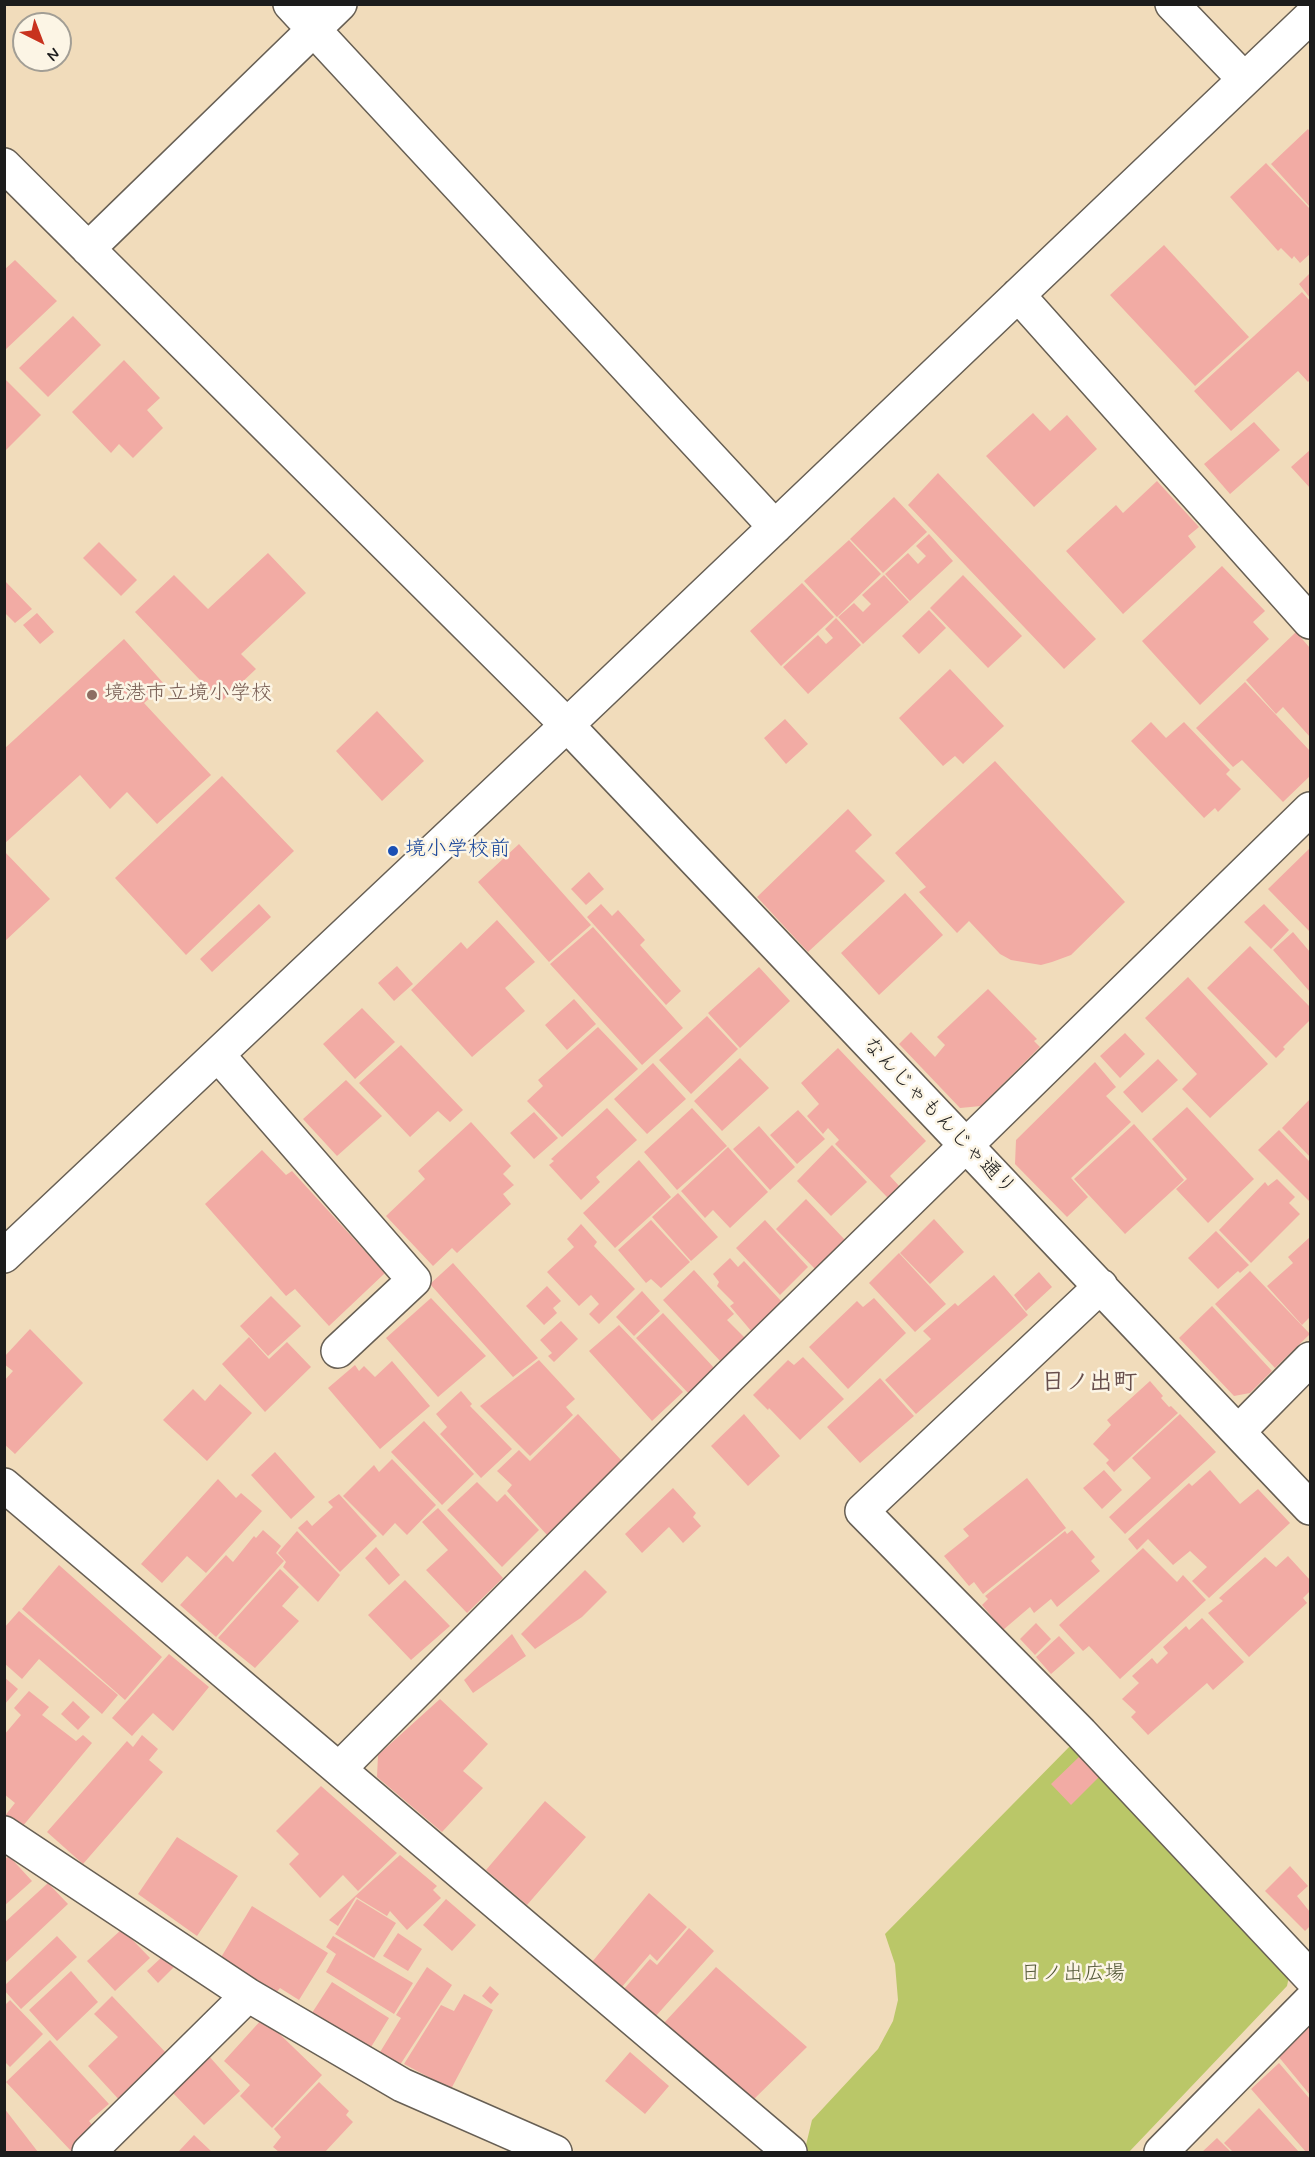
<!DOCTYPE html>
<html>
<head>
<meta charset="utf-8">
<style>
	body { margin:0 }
	#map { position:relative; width:1315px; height:2157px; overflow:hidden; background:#f1dcbb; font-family:Mynerve,sans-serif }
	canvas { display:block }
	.frame { position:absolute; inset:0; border:6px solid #1c1c1c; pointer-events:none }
	.north { position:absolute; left:12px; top:12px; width:60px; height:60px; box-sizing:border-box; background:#fcf5e5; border:2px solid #a29e95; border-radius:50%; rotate:138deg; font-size:16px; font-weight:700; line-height:24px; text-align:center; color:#1c1c1c }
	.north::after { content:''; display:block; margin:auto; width:21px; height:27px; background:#c8321e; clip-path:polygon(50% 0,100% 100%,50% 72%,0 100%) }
</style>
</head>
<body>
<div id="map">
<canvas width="1315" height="2157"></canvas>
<div class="frame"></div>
<div class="north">N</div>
</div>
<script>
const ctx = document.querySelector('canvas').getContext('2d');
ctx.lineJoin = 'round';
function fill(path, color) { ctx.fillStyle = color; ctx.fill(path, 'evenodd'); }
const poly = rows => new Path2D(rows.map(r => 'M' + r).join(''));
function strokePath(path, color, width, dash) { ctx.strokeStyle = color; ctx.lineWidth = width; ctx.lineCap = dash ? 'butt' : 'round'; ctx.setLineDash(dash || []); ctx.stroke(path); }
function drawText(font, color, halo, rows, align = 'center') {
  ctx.font = font + ' Mynerve,"Klee One",sans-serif'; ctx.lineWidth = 5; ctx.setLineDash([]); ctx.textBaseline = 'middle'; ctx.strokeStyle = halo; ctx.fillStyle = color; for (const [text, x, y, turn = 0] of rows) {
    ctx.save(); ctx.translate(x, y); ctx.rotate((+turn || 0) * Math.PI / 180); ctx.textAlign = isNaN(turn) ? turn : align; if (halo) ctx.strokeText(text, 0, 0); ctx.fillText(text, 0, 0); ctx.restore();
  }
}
fill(poly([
	[1075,1741,1291,1967,1287,1986,1129,2152,810,2152,805,2149,812,2120,878,2049,893,2021,898,2000,895,1964,885,1934]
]), '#bac768');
fill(poly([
	[1308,129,1310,132,1310,207,1271,164],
	[1266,163,1310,209,1310,254,1300,263,1294,256,1292,259,1281,248,1278,251,1230,197],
	[1164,245,1249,337,1195,386,1110,295],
	[15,260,57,301,4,351,4,270],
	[1310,273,1310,298,1299,284],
	[1302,292,1310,301,1310,380,1308,382,1298,371,1231,431,1194,391],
	[73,316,101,345,48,397,19,368],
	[124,360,160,398,147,410,163,428,133,458,119,444,111,453,72,412],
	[4,378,41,415,4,452],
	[1033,413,1050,431,1067,415,1097,449,1034,507,986,456],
	[1254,422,1280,450,1230,494,1204,464],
	[1310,450,1310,488,1291,467],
	[938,473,1096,639,1064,669,908,505],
	[1157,481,1199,527,1188,536,1196,547,1123,614,1066,551,1116,505,1123,513],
	[894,497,927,532,883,573,850,539],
	[929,534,953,561,910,601,885,574,908,553,918,564,926,556,916,546],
	[849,540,881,574,837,617,804,581],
	[99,542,137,580,121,596,83,558],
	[268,553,306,593,241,654,256,669,221,702,135,612,174,575,208,609],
	[1222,566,1265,611,1253,622,1269,639,1200,705,1142,641],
	[884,575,909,602,863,644,838,617,854,603,863,612,871,604,862,595],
	[963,575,1022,636,988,668,930,608],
	[4,580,32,609,15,623,4,612],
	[802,583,834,617,781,666,750,631],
	[929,610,946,628,919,654,902,636],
	[37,613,54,632,40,644,23,625],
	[836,618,861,645,808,694,783,667,818,635,826,644,833,638,825,629],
	[1296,632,1310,648,1310,737,1283,707,1276,714,1246,680],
	[124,639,165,685,144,703,211,775,157,824,127,792,110,809,80,775,4,844,4,749],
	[950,669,1004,726,963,764,955,756,943,766,899,718],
	[1245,682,1310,751,1310,776,1283,802,1242,760,1233,767,1196,728],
	[377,711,424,761,382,801,336,751],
	[785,719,808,744,786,764,764,738],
	[1151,722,1166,738,1184,722,1230,770,1226,774,1241,789,1218,812,1215,808,1204,818,1131,741],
	[995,761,1125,902,1071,955,1052,962,1041,965,1011,960,1000,954,969,921,957,933,919,892,926,887,895,853],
	[222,776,294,851,186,955,115,878],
	[848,809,872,835,855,851,885,881,808,952,757,897],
	[519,844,591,925,549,962,478,882],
	[1310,848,1310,932,1268,889],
	[4,851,50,899,4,942],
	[589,872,604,889,586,905,571,889],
	[905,893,943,935,879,995,841,953],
	[259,904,271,917,212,972,200,959],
	[601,904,612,916,618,910,645,940,640,945,681,991,666,1005,587,917],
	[1264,904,1289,930,1271,949,1244,922],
	[497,920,535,962,505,988,525,1011,472,1057,411,990,461,942,467,949],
	[593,927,683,1028,642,1065,550,964],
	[1293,932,1310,952,1310,992,1273,950],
	[1250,946,1310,1007,1310,1020,1283,1047,1285,1049,1276,1058,1207,988],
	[397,966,413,984,394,1001,378,983],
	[759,967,790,1001,740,1048,708,1013],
	[1188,977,1268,1064,1210,1118,1182,1089,1197,1074,1145,1018],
	[988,989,1037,1039,1034,1041,1040,1047,981,1106,960,1108,899,1044,911,1032,935,1057,945,1045,937,1037],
	[574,999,596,1024,567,1050,545,1025],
	[362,1008,395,1042,355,1079,323,1044],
	[707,1016,738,1049,691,1094,659,1060],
	[598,1027,638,1069,562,1137,527,1101,543,1086,538,1080],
	[1125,1033,1145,1054,1120,1078,1100,1056],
	[401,1045,463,1110,450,1122,438,1111,410,1137,359,1083],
	[838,1048,926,1141,890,1176,900,1187,888,1198,835,1144,839,1140,828,1128,823,1134,807,1116,819,1104,801,1083],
	[740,1058,769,1088,722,1131,694,1101],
	[1158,1059,1178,1080,1142,1113,1123,1092],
	[1095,1062,1116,1087,1106,1096,1131,1122,1071,1178,1088,1197,1067,1217,1015,1164,1016,1140],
	[653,1063,686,1099,647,1134,614,1099],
	[346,1080,382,1116,337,1156,303,1119],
	[1310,1099,1310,1157,1282,1128],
	[1187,1107,1254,1179,1208,1223,1176,1189,1187,1179,1152,1139],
	[607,1108,637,1140,596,1177,600,1182,581,1200,549,1165,554,1161,551,1159],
	[692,1108,727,1146,677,1190,644,1152],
	[798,1110,825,1139,797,1164,770,1135],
	[534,1112,558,1138,534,1159,510,1133],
	[471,1122,511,1166,503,1174,514,1185,503,1194,511,1204,457,1253,452,1248,433,1266,386,1216,425,1179,418,1171],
	[1134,1124,1184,1180,1125,1234,1074,1179],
	[759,1126,795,1167,770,1190,733,1149],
	[1279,1130,1310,1162,1310,1199,1309,1201,1258,1150],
	[832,1145,867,1182,831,1216,797,1181],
	[728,1147,768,1192,730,1228,713,1210,705,1218,681,1191],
	[262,1150,286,1175,292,1171,385,1273,329,1326,295,1289,286,1296,205,1204],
	[639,1160,671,1197,615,1248,583,1213],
	[1277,1179,1295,1197,1289,1203,1300,1214,1251,1263,1219,1230,1265,1182,1268,1186],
	[678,1193,718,1237,691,1261,652,1217],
	[806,1199,846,1241,816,1270,776,1229],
	[934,1219,964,1252,930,1284,900,1253],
	[651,1220,690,1262,661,1288,651,1279,646,1283,618,1250],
	[765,1220,808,1267,780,1295,736,1248],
	[581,1224,597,1242,594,1246,635,1289,599,1324,589,1314,599,1304,591,1295,579,1306,547,1272,574,1247,567,1239],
	[1216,1231,1249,1265,1240,1273,1238,1271,1218,1289,1188,1258],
	[1310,1237,1310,1317,1302,1325,1267,1286,1293,1263,1288,1257],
	[899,1253,946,1304,915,1332,869,1283],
	[730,1258,738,1267,744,1261,782,1302,752,1332,730,1306,734,1303,717,1286,719,1282,713,1274],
	[453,1263,538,1358,513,1377,430,1284],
	[694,1270,734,1314,727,1320,746,1339,722,1363,663,1300],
	[1250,1271,1310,1334,1275,1368,1215,1304],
	[1039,1272,1052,1287,1026,1311,1014,1295],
	[994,1275,1028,1315,916,1414,885,1380,931,1339,923,1331,955,1303,958,1306],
	[547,1286,561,1301,553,1308,557,1313,544,1325,526,1306],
	[642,1291,660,1311,634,1336,616,1317],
	[271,1296,301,1326,268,1356,240,1326],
	[431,1298,486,1356,438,1397,386,1338],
	[874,1298,906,1333,848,1389,809,1347,857,1301,863,1307],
	[1212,1306,1272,1371,1250,1393,1234,1396,1179,1338],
	[663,1313,716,1370,690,1395,636,1338],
	[561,1321,578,1339,554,1362,548,1356,552,1353,540,1340],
	[619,1325,683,1392,652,1421,589,1351],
	[30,1329,83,1383,15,1454,4,1444,4,1381,13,1371,4,1364,4,1357],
	[249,1337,269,1359,287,1342,311,1367,265,1412,222,1364],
	[803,1357,844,1399,800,1440,769,1408,768,1410,753,1395,788,1360,794,1365],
	[539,1360,575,1399,566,1407,573,1415,530,1456,480,1406],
	[392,1361,430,1406,380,1449,328,1388,355,1365,359,1371,364,1366,375,1377],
	[880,1378,914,1416,860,1463,827,1427],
	[1150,1381,1163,1396,1161,1398,1169,1407,1171,1406,1178,1413,1114,1472,1106,1463,1109,1460,1093,1444,1111,1425,1107,1420],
	[220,1384,252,1413,207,1461,163,1420,193,1389,205,1401],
	[461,1391,472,1404,470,1406,512,1449,481,1478,440,1434,447,1427,436,1414],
	[578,1414,622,1461,547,1535,507,1491,512,1485,497,1471,519,1450,530,1461],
	[744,1414,780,1456,748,1486,711,1446],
	[1180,1414,1216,1452,1125,1534,1109,1517,1151,1478,1132,1458],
	[424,1421,474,1474,442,1505,391,1452],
	[275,1452,315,1497,291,1519,251,1475],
	[392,1459,436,1505,407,1535,395,1523,383,1536,343,1496,374,1465,379,1472],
	[1104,1470,1122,1490,1102,1509,1083,1488],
	[1210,1470,1240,1504,1258,1489,1290,1523,1209,1598,1192,1581,1207,1567,1190,1551,1173,1565,1148,1539,1137,1550,1128,1539,1189,1483,1192,1486],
	[1027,1478,1066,1528,983,1594,974,1582,969,1586,944,1556,969,1536,963,1529],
	[218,1479,236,1498,241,1493,262,1511,206,1573,187,1556,162,1583,141,1564],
	[477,1482,497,1502,505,1494,539,1530,502,1567,447,1510],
	[673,1488,696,1513,693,1517,701,1526,683,1543,669,1527,642,1553,625,1534],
	[339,1494,377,1536,340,1572,298,1528,307,1520,312,1526,333,1507,328,1502],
	[438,1508,503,1578,467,1613,426,1570,448,1550,422,1522],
	[263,1530,281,1546,276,1553,284,1561,216,1637,180,1605,226,1555,233,1562,254,1536,256,1538],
	[1072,1530,1095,1557,1091,1561,1100,1571,1057,1607,1051,1599,1034,1613,1030,1607,1003,1630,982,1605,988,1599,985,1596,1065,1531,1067,1534],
	[297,1531,340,1575,318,1602,283,1567,286,1562,278,1553],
	[376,1547,400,1575,389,1585,365,1558],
	[1143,1548,1177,1582,1183,1575,1206,1600,1120,1679,1089,1646,1083,1651,1059,1625],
	[1288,1556,1310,1580,1310,1591,1303,1598,1307,1603,1249,1657,1208,1613,1223,1601,1219,1598,1265,1557,1276,1567],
	[59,1565,162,1657,125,1700,22,1609],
	[280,1569,299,1587,282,1606,299,1621,255,1668,218,1638],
	[585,1570,607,1592,582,1617,535,1649,521,1634],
	[405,1580,450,1626,411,1660,368,1615],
	[19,1611,118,1695,102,1714,39,1659,22,1679,4,1663,4,1628],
	[1202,1618,1244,1662,1213,1690,1207,1683,1148,1735,1131,1717,1136,1712,1122,1699,1139,1683,1132,1676,1152,1658,1157,1664,1168,1653,1163,1647,1186,1626,1189,1630],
	[1036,1623,1051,1639,1035,1655,1020,1639],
	[512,1634,526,1656,473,1693,464,1680],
	[1059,1636,1075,1653,1051,1674,1036,1657],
	[169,1654,209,1687,173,1731,153,1713,132,1736,112,1718],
	[4,1677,18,1689,4,1705],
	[29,1691,49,1707,42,1715,76,1741,83,1735,92,1743,22,1827,4,1817,15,1803,4,1794,4,1735,21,1715,14,1708],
	[440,1699,488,1744,463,1771,483,1788,442,1832,377,1777,378,1755],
	[73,1701,90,1717,78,1730,61,1714],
	[142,1735,158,1749,149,1760,163,1772,83,1864,47,1832,127,1741,133,1747],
	[1080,1756,1100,1776,1071,1805,1051,1784],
	[321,1786,397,1853,358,1891,343,1875,320,1898,289,1864,299,1854,276,1831],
	[545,1801,586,1837,527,1905,486,1870],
	[177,1837,238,1876,197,1936,138,1894],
	[400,1855,437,1886,433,1890,441,1898,407,1930,390,1911,387,1916,356,1897,338,1926,329,1920],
	[9,1856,32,1881,4,1906,4,1860],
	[1290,1866,1308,1886,1297,1896,1310,1912,1310,1926,1305,1931,1265,1891],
	[48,1883,68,1904,4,1964,4,1923],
	[649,1893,687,1927,657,1961,650,1954,621,1988,592,1962],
	[357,1899,396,1923,374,1958,335,1934],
	[446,1899,476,1925,452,1951,423,1925],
	[252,1906,328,1953,299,2000,280,1988,274,1995,220,1959],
	[689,1928,714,1951,655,2017,624,1989,650,1959,657,1965],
	[122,1929,150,1958,115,1991,87,1961],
	[398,1933,422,1949,408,1971,383,1956],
	[57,1936,77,1957,21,2009,4,1990,4,1986],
	[333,1936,413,1983,394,2014,326,1972,336,1954,326,1947],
	[163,1956,174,1967,158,1983,147,1971],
	[427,1967,452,1985,398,2068,377,2057,401,2018,396,2015],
	[716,1967,807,2047,753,2100,663,2024],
	[71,1971,98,2002,57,2041,29,2010],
	[332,1982,389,2018,368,2052,310,2016],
	[490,1986,499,1994,491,2004,482,1996],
	[464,1994,493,2010,451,2089,404,2064,441,2005,454,2011],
	[112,1996,170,2057,123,2104,88,2066,118,2037,94,2014],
	[10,2000,43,2034,10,2067,4,2061,4,2006],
	[263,2018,322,2075,272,2128,240,2096,250,2085,224,2061],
	[1310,2022,1310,2095,1278,2056],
	[50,2040,109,2104,89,2121,96,2130,72,2152,6,2082],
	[630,2052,669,2086,645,2114,605,2081],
	[208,2055,240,2091,204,2125,171,2091],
	[1279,2063,1310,2099,1310,2152,1306,2152,1251,2089],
	[319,2082,349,2111,346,2115,353,2122,325,2152,279,2152,273,2147,281,2137,274,2129],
	[4,2108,38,2152,4,2152],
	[1259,2108,1299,2152,1233,2152,1224,2143],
	[194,2135,212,2152,180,2152,179,2151],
	[1217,2138,1231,2152,1202,2152]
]), '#f2aba4');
const minor = poly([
	[290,4,775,527],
	[1172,4,1244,79],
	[4,165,567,725,1310,1508],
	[88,249,340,4],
	[1018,295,1310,622],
	[218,1055,414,1280,338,1351],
	[4,1256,567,725,1310,17],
	[1101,1286,862,1511,1081,1733,1310,1977],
	[1238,1432,1310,1359],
	[4,1485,790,2152],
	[339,1769,729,1377,1310,809],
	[4,1833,248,1995,402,2085,555,2152],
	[89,2152,248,1995],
	[1161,2152,1310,2001]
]);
strokePath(minor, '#675f54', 36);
strokePath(minor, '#fff', 33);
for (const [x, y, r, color] of [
	[92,695,6,"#8d6e63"],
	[393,851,6,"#1a4fb4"]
]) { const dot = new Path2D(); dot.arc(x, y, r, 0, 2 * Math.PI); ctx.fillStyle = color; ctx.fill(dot); strokePath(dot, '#fcf5e5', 2); }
drawText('21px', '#785e54', '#fcf5e5', [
	["境港市立境小学校",104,695]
], 'left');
drawText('21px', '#164399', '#fcf5e5', [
	["境小学校前",405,851]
], 'left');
drawText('21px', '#1c1c1c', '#fcf5e5', [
	["なんじゃもんじゃ通り",938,1117,46]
]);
drawText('21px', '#535837', '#fcf5e5', [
	["日ノ出広場",1073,1975]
]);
drawText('bold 24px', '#674e4c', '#fcf5e5', [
	["日ノ出町",1089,1384]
]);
</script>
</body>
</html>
